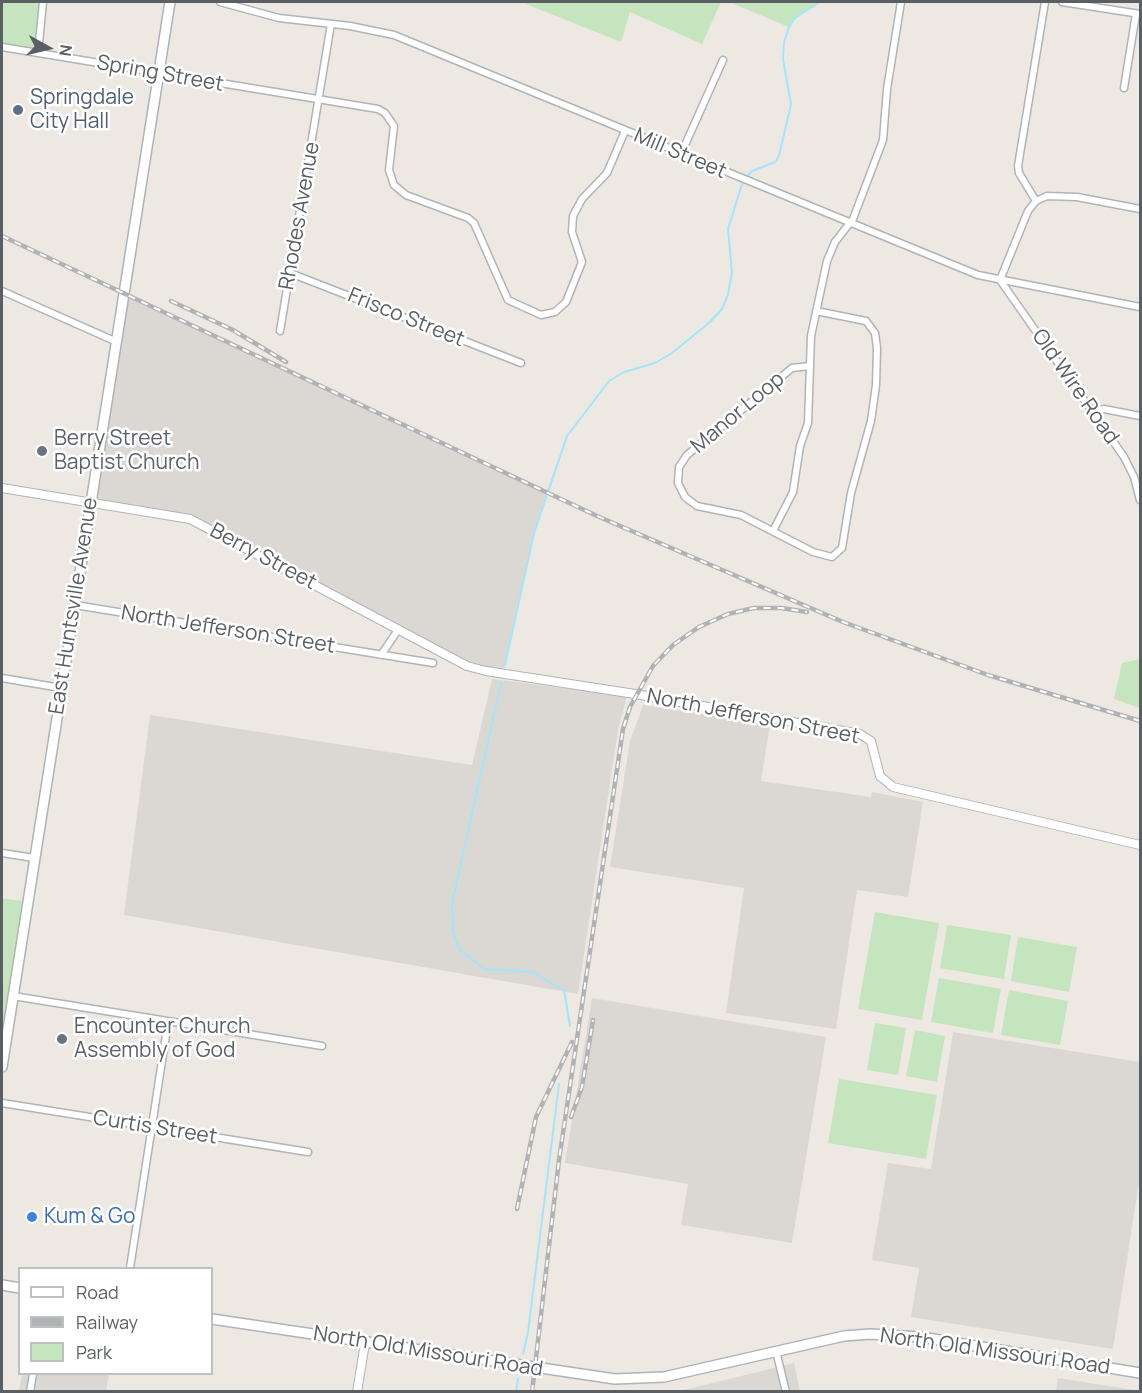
<!DOCTYPE html>
<html>
<head>
<meta charset="utf-8">
<style>
	body { margin:0 }
	#map { position:relative; width:1142px; height:1393px; overflow:hidden; background:#ede8e2; font-family:Manrope,sans-serif }
	canvas { display:block }
	.frame { position:absolute; inset:0; border:3px solid #5a5f63; pointer-events:none }
	.legend { position:absolute; left:18px; top:1267px; width:195px; height:108px; box-sizing:border-box; background:#fff; border:2px solid #bdbfc1; margin:0; padding:8px 10px; list-style:none; font-size:18px; color:#5a5f63 }
	.legend li { display:flex; align-items:center; gap:12px; height:30px }
	.legend b { width:30px; border:2px solid #bdbfc1 }
	.north { position:absolute; left:18px; top:18px; width:60px; height:60px; -webkit-text-stroke:4px #fff; paint-order:stroke; rotate:98deg; font-size:16px; font-weight:700; line-height:24px; text-align:center; color:#5a5f63 }
	.north::after { content:''; display:block; margin:auto; width:21px; height:27px; background:#5a5f63; clip-path:polygon(50% 0,100% 100%,50% 72%,0 100%) }
</style>
</head>
<body>
<div id="map">
<canvas width="1142" height="1393"></canvas>
<div class="frame"></div>
<ul class="legend">
<li><b style="height:8px;background:#fff"></b>Road</li>
<li><b style="height:8px;background:#b1b2b3"></b>Railway</li>
<li><b style="height:16px;background:#c5e5be"></b>Park</li>
</ul>
<div class="north">N</div>
</div>
<script>
const ctx = document.querySelector('canvas').getContext('2d');
ctx.lineJoin = 'round';
function fill(path, color) { ctx.fillStyle = color; ctx.fill(path, 'evenodd'); }
const poly = rows => new Path2D(rows.map(r => 'M' + r).join(''));
function strokePath(path, color, width, dash) { ctx.strokeStyle = color; ctx.lineWidth = width; ctx.lineCap = dash ? 'butt' : 'round'; ctx.setLineDash(dash || []); ctx.stroke(path); }
function drawText(font, color, halo, rows, align = 'center') {
  ctx.font = font + ' Manrope,sans-serif'; ctx.lineWidth = 5; ctx.setLineDash([]); ctx.textBaseline = 'middle'; ctx.strokeStyle = halo; ctx.fillStyle = color; for (const [text, x, y, turn = 0] of rows) {
    ctx.save(); ctx.translate(x, y); ctx.rotate((+turn || 0) * Math.PI / 180); ctx.textAlign = isNaN(turn) ? turn : align; if (halo) ctx.strokeText(text, 0, 0); ctx.fillText(text, 0, 0); ctx.restore();
  }
}
fill(poly([
	[124,294,547,491,534,533,503,674,467,666,190,519,91,502],
	[492,679,627,696,618,730,578,994,124,915,150,715,472,765],
	[643,705,770,724,761,781,871,797,872,792,923,802,908,897,857,890,836,1029,726,1013,744,888,610,867,630,741],
	[592,998,826,1037,792,1243,681,1225,688,1184,565,1163],
	[953,1032,1140,1062,1140,1176,1113,1349,911,1317,919,1268,872,1260,888,1163,931,1169],
	[794,1363,800,1391,676,1392],
	[22,1374,109,1374,106,1391,19,1392],
	[1058,1378,1140,1391,1056,1391]
]), '#dbd8d4');
fill(poly([
	[2,2,43,2,38,53,2,47],
	[521,2,721,2,702,44,630,12,621,42],
	[729,2,820,2,795,18,789,27],
	[1140,659,1140,708,1114,699,1122,663],
	[2,898,27,902,2,1068],
	[875,912,939,923,922,1020,858,1009],
	[947,925,1011,935,1004,979,940,968],
	[1018,937,1077,947,1069,992,1011,981],
	[939,978,1001,989,993,1033,931,1022],
	[1009,990,1068,1001,1060,1045,1001,1035],
	[875,1023,906,1028,898,1075,867,1070],
	[915,1030,945,1036,937,1082,906,1076],
	[839,1079,937,1095,926,1159,828,1143]
]), '#c5e5be');
strokePath(poly([
	[746,178,752,171,775,162,779,156,791,104,783,59,784,42,789,27,795,18,820,2],
	[505,665,534,533,567,436,609,381,624,372,655,363,672,353,710,322,722,309,728,295,732,272,728,229,742,184],
	[501,683,452,903,453,931,459,949,484,969,532,972,564,990,570,1026],
	[523,1354,528,1332,559,1084],
	[516,1392,518,1379]
]), '#a1e6fe', 2);
const minor = poly([
	[220,2,279,18,350,26,394,35,978,275,1140,307],
	[1062,2,1140,14],
	[2,47,378,109,385,113,394,126,389,170,394,185,406,195,468,218,474,223,508,300,541,315,555,312,566,302,582,262,572,232,573,216,582,199,607,173,625,131],
	[38,53,43,2],
	[1124,88,1136,14],
	[681,154,723,60],
	[1036,201,1019,173,1018,166,1045,2],
	[290,273,521,363],
	[1000,280,1124,457,1134,477,1140,500],
	[1000,280,1028,211,1036,201,1047,196,1077,197,1140,209],
	[2,291,117,342],
	[280,331,331,24],
	[809,366,792,368,687,455,679,467,678,483,685,497,697,506,741,515,813,552,832,557,842,548,851,493,871,421,876,385,877,348,875,333,866,321,816,311],
	[1092,412,1104,409,1140,416],
	[773,531,793,492,800,446,808,423,811,336,827,261,835,242,853,219,883,140,887,89,901,2],
	[75,605,433,663],
	[381,655,398,630],
	[2,678,61,688],
	[2,853,34,858],
	[13,996,322,1046],
	[2,1103,308,1152],
	[130,1268,168,1022],
	[776,1351,786,1392],
	[30,1392,33,1374]
]);
const tertiary = poly([
	[2,488,190,519,467,666,486,671,635,694,860,734,871,741,880,776,893,787,1140,845],
	[357,1392,365,1343]
]);
const secondary = poly([
	[2,1067,170,2],
	[2,1285,20,1288],
	[212,1319,615,1379,664,1377,844,1336,870,1334,921,1337,1140,1373]
]);
strokePath(minor, '#b0b4b7', 9);
strokePath(tertiary, '#b0b4b7', 10);
strokePath(secondary, '#aeb3b7', 12);
strokePath(minor, '#fff', 6);
strokePath(tertiary, '#fff', 8);
strokePath(secondary, '#fff', 9);
const rail = poly([
	[2,236,597,516,843,622,988,675,1140,721],
	[171,301,233,330,286,362],
	[571,1117,582,1087,593,1020],
	[517,1209,536,1117,572,1042],
	[532,1392,559,1160,623,729,630,707,653,666,673,645,699,627,728,614,754,608,781,608,807,612]
]);
strokePath(rail, '#b1b2b3', 4.5);
strokePath(rail, '#fff', 2, [7]);
for (const [x, y, r, color] of [
	[18,110,6,"#5c6f8a"],
	[42,451,6,"#6b7280"],
	[62,1039,6,"#6b7280"],
	[32,1217,6,"#3f7fe0"]
]) { const dot = new Path2D(); dot.arc(x, y, r, 0, 2 * Math.PI); ctx.fillStyle = color; ctx.fill(dot); strokePath(dot, '#fff', 2); }
drawText('21px', '#5a5f63', '#fff', [
	["Spring Street",160,74,10],
	["Mill Street",680,154,23],
	["Rhodes Avenue",300,216,-80],
	["Frisco Street",406,318,22],
	["Old Wire Road",1075,387,55],
	["Manor Loop",738,413,-40],
	["Berry Street",263,557,28],
	["East Huntsville Avenue",74,606,-81],
	["North Jefferson Street",228,630,9],
	["North Jefferson Street",753,717,11],
	["Curtis Street",155,1128,9],
	["North Old Missouri Road",428,1352,9],
	["North Old Missouri Road",995,1352,8]
]);
drawText('21px', '#4e5e75', '#fff', [
	["Springdale",30,98],
	["City Hall",30,122]
], 'left');
drawText('21px', '#5b616d', '#fff', [
	["Berry Street",54,439],
	["Baptist Church",54,463],
	["Encounter Church",74,1027],
	["Assembly of God",74,1051]
], 'left');
drawText('21px', '#366cbe', '#fff', [
	["Kum & Go",44,1217]
], 'left');
</script>
</body>
</html>
